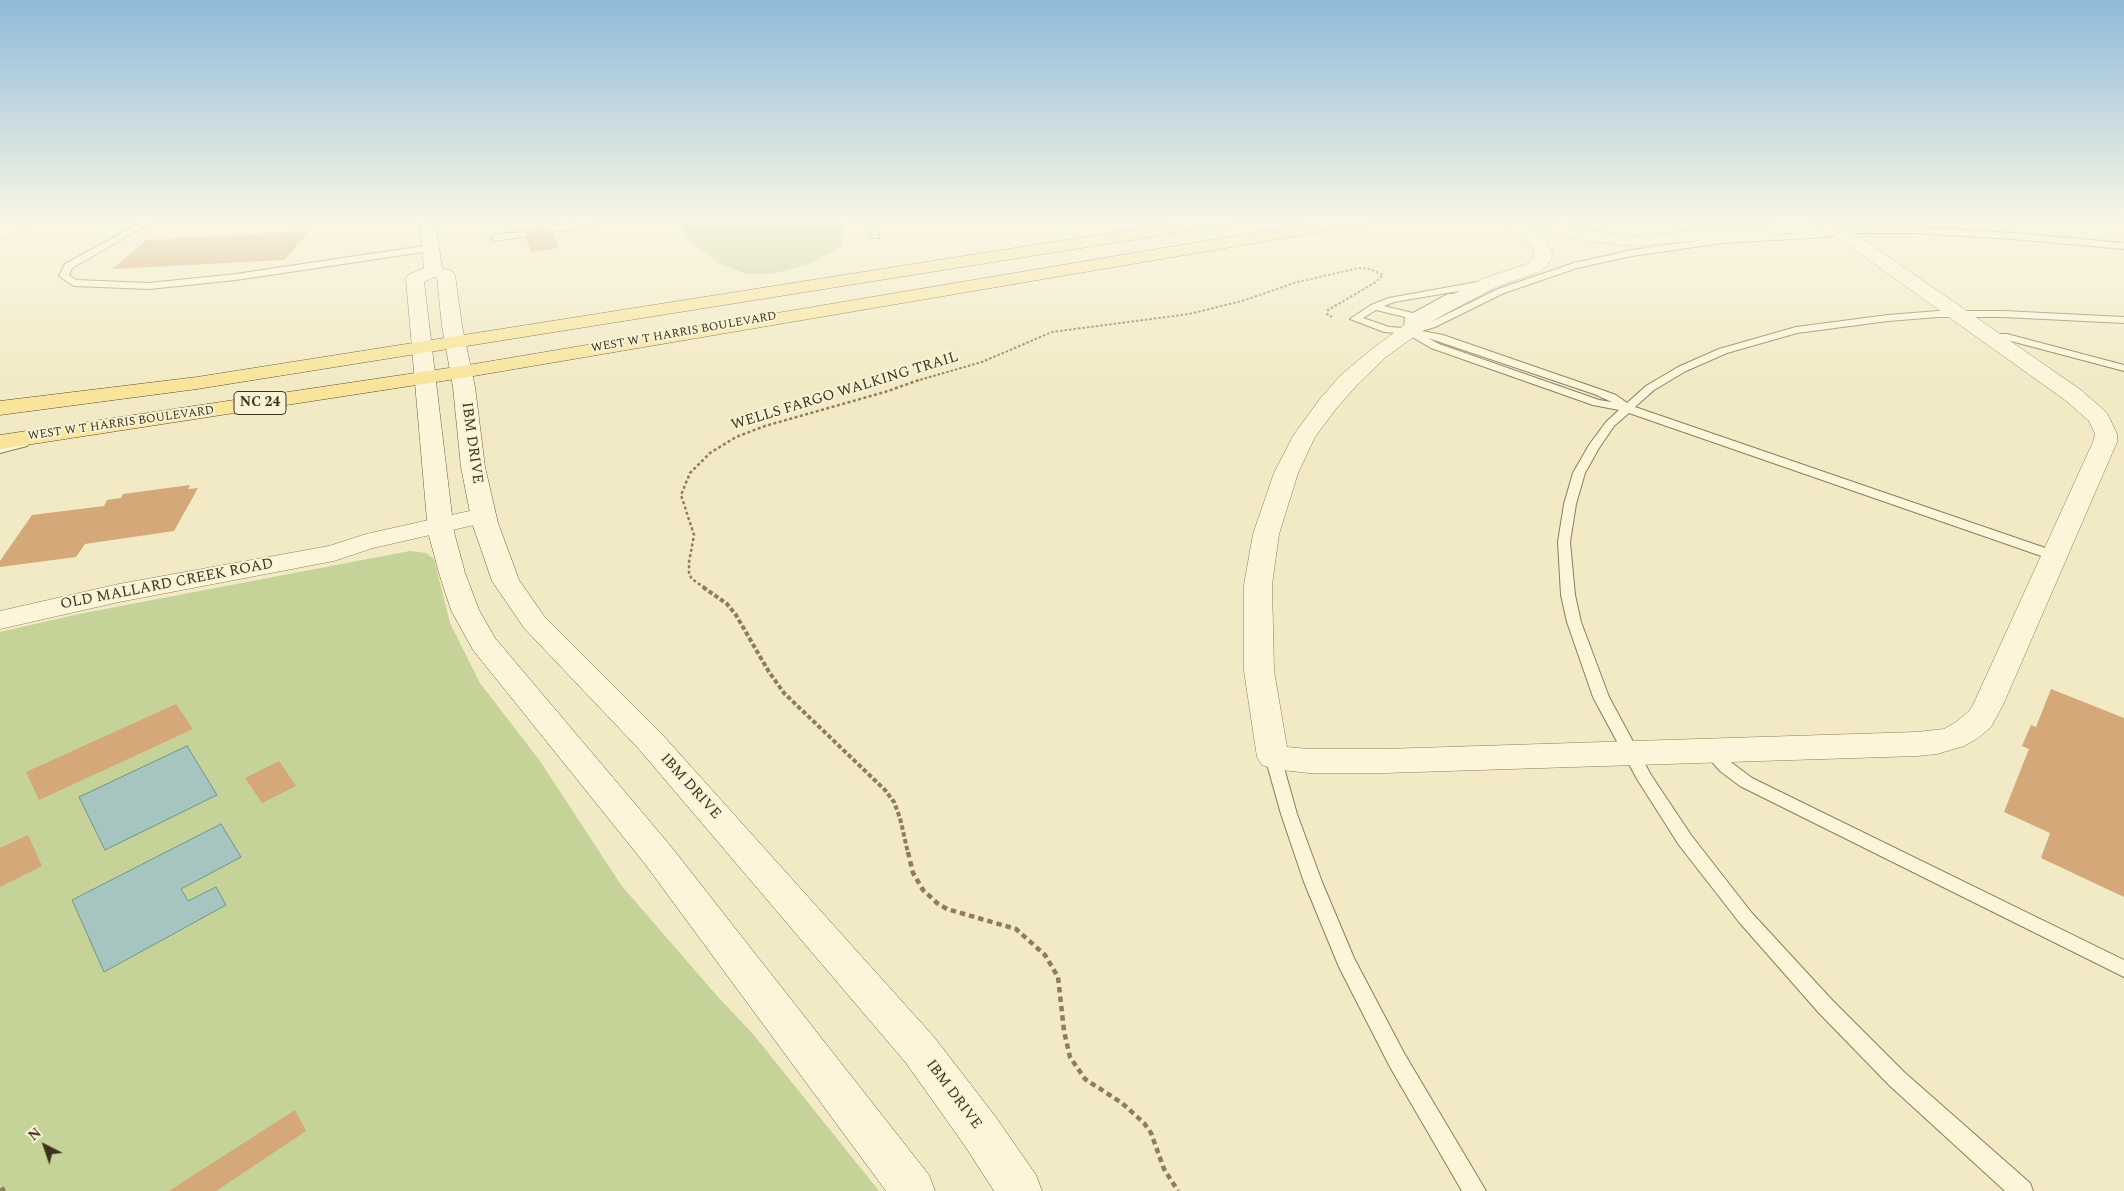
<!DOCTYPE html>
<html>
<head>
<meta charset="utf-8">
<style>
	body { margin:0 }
	#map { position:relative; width:2124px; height:1191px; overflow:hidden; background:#f2eac5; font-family:Spectral,serif }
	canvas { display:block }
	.north { position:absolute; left:20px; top:1121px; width:50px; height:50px; -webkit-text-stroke:4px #f9f3d6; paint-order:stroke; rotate:319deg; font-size:14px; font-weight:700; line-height:20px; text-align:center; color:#3f311e }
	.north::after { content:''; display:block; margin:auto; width:18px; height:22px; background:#3f311e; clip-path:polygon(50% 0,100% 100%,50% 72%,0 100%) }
</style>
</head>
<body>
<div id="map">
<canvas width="2124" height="1191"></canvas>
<div class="north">N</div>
</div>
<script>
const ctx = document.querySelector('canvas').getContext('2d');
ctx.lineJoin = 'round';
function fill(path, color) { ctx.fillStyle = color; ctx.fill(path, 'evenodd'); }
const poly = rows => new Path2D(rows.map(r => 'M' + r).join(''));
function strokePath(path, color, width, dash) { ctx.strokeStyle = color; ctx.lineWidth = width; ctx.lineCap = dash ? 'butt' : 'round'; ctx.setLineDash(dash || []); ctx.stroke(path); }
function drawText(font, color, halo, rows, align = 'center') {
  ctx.font = font + ' Spectral,serif'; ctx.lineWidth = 4; ctx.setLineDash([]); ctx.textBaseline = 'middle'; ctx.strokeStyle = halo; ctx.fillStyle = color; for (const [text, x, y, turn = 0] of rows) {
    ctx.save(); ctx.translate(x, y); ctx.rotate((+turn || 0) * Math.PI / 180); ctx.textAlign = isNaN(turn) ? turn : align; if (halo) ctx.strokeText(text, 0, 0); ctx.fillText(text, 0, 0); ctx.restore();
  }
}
fill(poly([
	[678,219,846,219,841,247,807,265,771,274,747,274,718,263,687,238],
	[410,551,426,553,434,559,450,623,480,683,540,761,621,885,718,997,753,1034,879,1191,0,1191,0,632,79,614]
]), '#c5d298');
const water = poly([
	[187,746,217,795,105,850,79,797,187,746],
	[221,824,241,857,181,889,188,901,216,887,226,905,104,972,72,900,221,824]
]);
fill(water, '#a7c5c0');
strokePath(water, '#6d9590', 1);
fill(poly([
	[549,225,545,229,550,234,553,234,559,248,531,252,526,238,531,234,523,229],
	[310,231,284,260,112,269,147,240],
	[190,485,188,489,198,488,174,531,85,544,76,557,0,567,0,561,32,515,104,506,107,500,121,498,123,494],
	[2051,689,2124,718,2124,897,2041,858,2050,833,2004,812,2029,749,2022,746,2031,725,2036,727],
	[176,704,193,729,39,800,26,772],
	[279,761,296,786,262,803,245,778],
	[28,835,42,866,0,887,0,848],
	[295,1110,306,1131,216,1191,169,1191]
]), '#d4a878');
const lane = poly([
	[147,219,157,219,72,268,69,275,76,280,149,283,236,274,430,245,434,248,430,251,236,280,149,289,74,286,59,276,65,264,147,219],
	[864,219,886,219,872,223,880,236,879,238,873,238,863,221,864,219],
	[588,222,592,225,591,227,551,232,547,229,551,226,588,222],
	[1838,227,1916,227,2014,233,2124,243,2124,249,2014,239,1916,233,1839,233,1828,237,1722,243,1632,256,1577,268,1504,293,1435,327,1422,331,1443,335,1602,390,1616,395,1627,403,1646,386,1678,367,1719,349,1796,327,1888,315,1938,311,2003,311,2124,317,2124,323,2003,317,1938,317,1888,321,1797,333,1727,353,1686,371,1654,390,1635,407,2060,553,2062,556,2060,559,2050,559,1629,413,1614,426,1599,448,1585,473,1576,504,1570,542,1575,595,1581,622,1609,697,1651,775,1691,835,1751,912,1833,1001,1904,1072,2030,1183,2033,1191,2005,1191,1890,1086,1819,1013,1739,922,1679,845,1637,779,1593,697,1567,622,1561,595,1558,542,1564,504,1573,473,1589,445,1606,422,1619,410,1593,405,1431,348,1407,334,1384,332,1350,319,1371,305,1389,298,1488,280,1493,283,1488,286,1394,302,1384,306,1413,313,1448,294,1454,294,1454,298,1414,320,1414,327,1429,323,1498,289,1574,263,1632,250,1722,237,1827,232,1838,227],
	[1376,310,1405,317,1404,328,1389,327,1363,318,1376,310],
	[1428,338,1594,394,1612,402,1599,400,1439,344,1428,338],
	[525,231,529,234,528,236,495,241,491,238,495,235,525,231],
	[1990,334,2007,334,2124,365,2124,371,2007,340,1986,339,1986,335,1990,334],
	[23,441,27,442,29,444,27,446,0,453,0,446,23,441],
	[1711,744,1717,746,1732,763,1752,778,2124,960,2124,977,1740,786,1720,771,1705,754,1703,750,1705,746,1711,744],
	[1273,751,1279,753,1281,757,1297,814,1322,882,1354,958,1404,1053,1486,1191,1462,1191,1390,1067,1339,967,1304,882,1281,814,1265,757,1267,753,1273,751]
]);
const street = poly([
	[1491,219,1512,219,1534,230,1546,240,1553,255,1547,266,1539,272,1496,287,1443,315,1426,325,1416,335,1386,357,1357,385,1335,410,1315,437,1298,473,1279,534,1272,585,1274,671,1287,747,1309,749,1385,749,1917,732,1944,729,1956,722,1969,711,1973,705,2093,442,2095,434,2089,421,2065,400,1834,235,1788,233,1632,246,1572,239,1535,223,1533,219,1555,219,1581,230,1632,236,1788,223,1844,226,2081,390,2107,413,2117,434,2117,442,2003,705,1991,727,1978,738,1964,746,1937,754,1917,756,1385,773,1309,773,1273,769,1262,765,1257,757,1244,671,1244,585,1253,534,1274,473,1293,436,1319,400,1341,375,1372,349,1402,327,1412,317,1429,307,1482,279,1527,264,1533,259,1535,255,1532,246,1522,238,1493,223,1491,219],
	[483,508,492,511,496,516,492,521,373,548,334,561,119,602,0,629,0,611,119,584,329,546,366,534,483,508]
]);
const secondary = poly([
	[16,219,38,219,36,223,0,238,0,227,16,219],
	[419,219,435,219,442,268,452,271,455,275,462,326,475,387,485,467,498,523,519,580,544,616,660,732,934,1037,995,1116,1036,1175,1042,1191,994,1191,965,1146,906,1063,638,748,524,628,492,581,472,523,461,467,453,387,442,326,437,278,434,277,424,282,454,532,465,573,479,610,495,638,669,844,929,1175,935,1191,886,1191,645,864,473,650,451,610,439,573,428,532,406,279,408,275,424,268,419,219]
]);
const primary = poly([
	[1199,219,1240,219,1238,223,1232,224,197,389,0,415,0,401,197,377,1199,219],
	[1336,219,1375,219,1373,223,1367,224,462,378,0,449,0,435,462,366,1336,219]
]);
strokePath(lane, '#907c59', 2);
strokePath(street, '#907c59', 1);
strokePath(secondary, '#725d3c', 1);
strokePath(primary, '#5d492d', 1);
strokePath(poly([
	[916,381,982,362,1052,332,1189,314,1242,301,1297,282,1359,268,1370,269,1383,275,1376,282,1328,310,1327,314,1332,317]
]), '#907c59', 2, [2.5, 2]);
strokePath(poly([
	[705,588,692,579,689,574,689,562,694,535,681,495,690,473,710,453,736,437,765,426,885,392,919,380]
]), '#907c59', 2.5, [3, 2.5]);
strokePath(poly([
	[703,587,727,604,736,615,769,672,784,693,885,790,894,802,900,818,908,853]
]), '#907c59', 4, [4.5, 2.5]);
strokePath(poly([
	[908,852,913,873,923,890,937,903,947,909,1016,929,1045,955,1058,977,1064,1031,1070,1057,1085,1079,1122,1103,1144,1123,1151,1133,1164,1169,1178,1191],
	[0,1191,7,1187]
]), '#907c59', 4.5, [5.5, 4]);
fill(lane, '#fcf5da');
fill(street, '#fcf5da');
fill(secondary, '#fcf5da');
fill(primary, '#f8e59b');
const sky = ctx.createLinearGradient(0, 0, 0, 386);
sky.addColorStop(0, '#8ebbd8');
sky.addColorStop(0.57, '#f9f6e5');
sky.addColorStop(1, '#f9f6e500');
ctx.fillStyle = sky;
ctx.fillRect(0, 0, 2124, 386);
drawText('12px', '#3f311e', '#f9f3d6', [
	["WEST W T HARRIS BOULEVARD",684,333,-10],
	["WEST W T HARRIS BOULEVARD",121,424,-8]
]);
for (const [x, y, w] of [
	[260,403,52]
]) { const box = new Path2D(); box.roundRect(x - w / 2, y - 11.5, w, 23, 4); ctx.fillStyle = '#f9f3d6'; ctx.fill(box); strokePath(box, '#3f311e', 1); }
drawText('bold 14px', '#3f311e', null, [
	["NC 24",260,403]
]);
drawText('15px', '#3f311e', '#f9f3d6', [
	["WELLS FARGO WALKING TRAIL",845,392,-17],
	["IBM DRIVE",471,443,82],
	["OLD MALLARD CREEK ROAD",167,585,-11],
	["IBM DRIVE",690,787,48],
	["IBM DRIVE",953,1095,53]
]);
</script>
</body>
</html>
